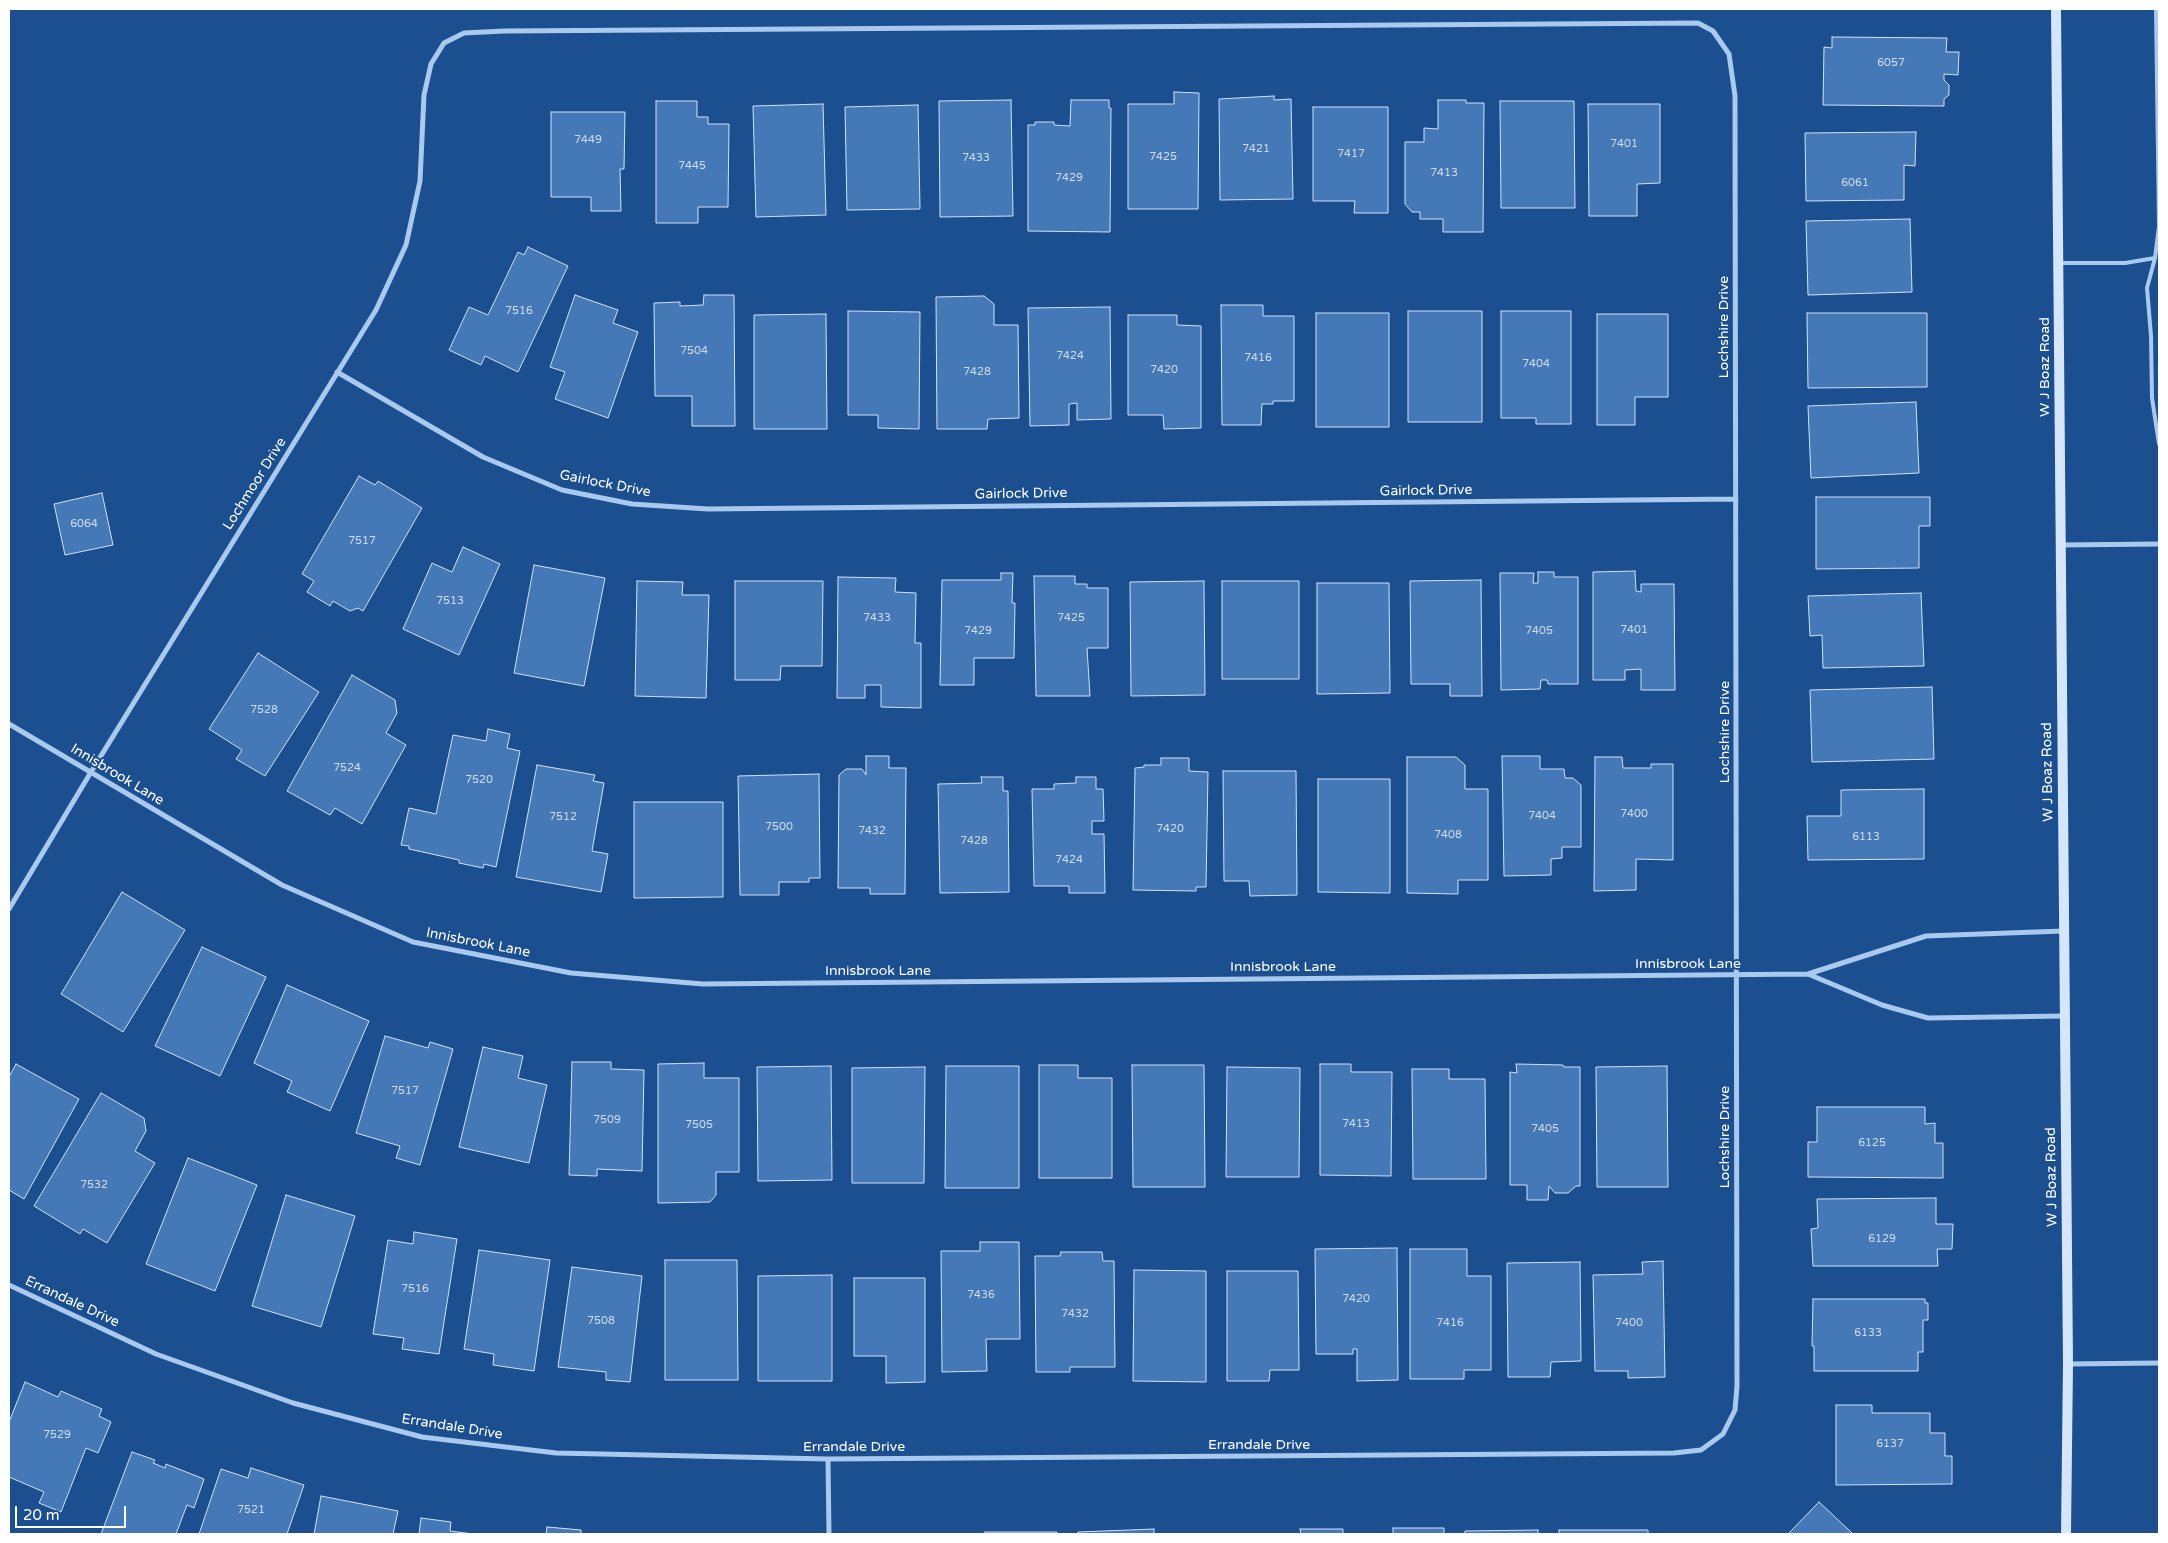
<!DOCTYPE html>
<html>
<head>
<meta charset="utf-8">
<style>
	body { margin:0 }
	#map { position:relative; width:2168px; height:1543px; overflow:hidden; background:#1b4f8f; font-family:"Varela Round",sans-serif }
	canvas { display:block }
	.frame { position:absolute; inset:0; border:10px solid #fff; pointer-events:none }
	.scale { position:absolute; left:15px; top:1506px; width:111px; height:22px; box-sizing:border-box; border:2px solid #fff; border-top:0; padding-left:6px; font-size:15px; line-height:18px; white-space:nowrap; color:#fff; -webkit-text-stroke:4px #1b4f8f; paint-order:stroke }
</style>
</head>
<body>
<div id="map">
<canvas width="2168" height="1543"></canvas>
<div class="frame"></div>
<div class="scale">20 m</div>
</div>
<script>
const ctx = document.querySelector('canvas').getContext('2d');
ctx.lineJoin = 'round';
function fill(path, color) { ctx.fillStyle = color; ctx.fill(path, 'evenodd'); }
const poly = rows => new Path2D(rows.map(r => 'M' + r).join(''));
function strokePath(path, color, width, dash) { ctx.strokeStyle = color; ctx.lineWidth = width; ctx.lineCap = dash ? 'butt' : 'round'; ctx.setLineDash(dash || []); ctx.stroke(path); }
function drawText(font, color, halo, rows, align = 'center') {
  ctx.font = font + ' "Varela Round",sans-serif'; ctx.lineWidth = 4; ctx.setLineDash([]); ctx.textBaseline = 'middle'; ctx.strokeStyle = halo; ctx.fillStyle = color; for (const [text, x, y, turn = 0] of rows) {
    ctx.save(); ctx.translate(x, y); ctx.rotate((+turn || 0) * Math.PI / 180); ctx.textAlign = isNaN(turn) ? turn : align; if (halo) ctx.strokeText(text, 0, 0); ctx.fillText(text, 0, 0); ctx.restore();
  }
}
const building = poly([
	[1832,37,1947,38,1946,52,1959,52,1958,75,1944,74,1944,80,1949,85,1949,95,1944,99,1944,106,1823,105,1824,47,1832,48,1832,37],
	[1174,92,1199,93,1198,209,1128,209,1128,104,1174,104,1174,92],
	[1274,96,1274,100,1291,99,1293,199,1220,200,1219,99,1274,96],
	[1011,100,1013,216,940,217,939,101,1011,100],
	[1071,100,1109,100,1109,108,1111,108,1110,232,1028,231,1028,125,1035,125,1035,122,1054,122,1054,125,1070,126,1071,100],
	[1438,100,1466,100,1466,103,1484,103,1483,232,1443,232,1443,219,1420,219,1420,212,1412,212,1405,204,1405,142,1424,142,1424,128,1438,129,1438,100],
	[656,101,697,101,697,117,708,117,708,124,729,124,728,207,698,207,698,223,656,223,656,101],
	[1500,101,1574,101,1575,208,1501,208,1500,101],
	[823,104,826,215,756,217,753,106,823,104],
	[1588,104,1660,104,1660,183,1637,184,1637,216,1589,216,1588,104],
	[918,105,920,209,847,210,845,107,918,105],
	[1313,107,1388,107,1388,213,1354,213,1355,201,1313,201,1313,107],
	[551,112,625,112,624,169,620,169,621,211,591,211,591,197,551,197,551,112],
	[1916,132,1915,166,1904,165,1904,200,1806,201,1805,133,1916,132],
	[1910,219,1912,292,1808,295,1806,221,1910,219],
	[528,247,568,266,518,372,485,356,481,365,449,350,469,307,488,315,518,252,524,255,528,247],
	[575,295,618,310,613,323,638,332,608,418,555,399,565,372,550,367,575,295],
	[704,295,734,295,735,426,692,426,692,396,655,396,654,303,680,302,680,306,703,305,704,295],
	[984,296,994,304,994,325,1018,325,1019,418,988,419,987,429,937,429,936,297,984,296],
	[1221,305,1263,305,1263,316,1294,316,1294,401,1273,401,1273,404,1262,404,1261,425,1222,425,1221,305],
	[1110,307,1111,419,1077,420,1077,403,1069,404,1069,425,1030,426,1028,308,1110,307],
	[848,311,920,312,919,429,878,428,878,415,848,415,848,311],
	[1408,311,1482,311,1482,422,1408,422,1408,311],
	[1501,311,1571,311,1571,424,1536,424,1536,418,1501,418,1501,311],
	[1316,313,1389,313,1389,427,1316,427,1316,313],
	[1807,313,1927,313,1927,387,1808,388,1807,313],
	[826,314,827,429,754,429,754,315,826,314],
	[1597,314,1668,314,1668,397,1635,397,1635,425,1597,425,1597,314],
	[1128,315,1177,315,1177,325,1201,326,1201,428,1164,429,1163,415,1128,415,1128,315],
	[1916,402,1919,473,1811,478,1808,406,1916,402],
	[359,476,375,485,378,481,422,508,363,611,358,608,350,611,333,601,330,606,307,592,314,581,302,574,359,476],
	[102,493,113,545,65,555,54,504,102,493],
	[1816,497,1930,497,1930,526,1919,526,1919,568,1816,569,1816,497],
	[463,547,500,564,459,655,403,629,432,563,452,572,463,547],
	[534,565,605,578,584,686,514,673,534,565],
	[1635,571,1636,591,1641,592,1641,584,1674,584,1675,690,1641,690,1641,669,1625,670,1625,680,1593,680,1593,572,1635,571],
	[1538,572,1554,572,1554,577,1578,577,1578,684,1548,684,1547,680,1541,680,1540,689,1501,690,1500,573,1534,573,1533,583,1538,583,1538,572],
	[1001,573,1013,573,1012,603,1015,603,1014,658,974,658,974,685,940,685,942,580,1001,580,1001,573],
	[1034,576,1075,576,1075,584,1087,584,1087,588,1108,588,1108,648,1087,648,1090,696,1036,696,1034,576],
	[838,577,896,578,895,592,916,593,915,643,921,643,921,708,881,707,881,685,865,685,865,698,837,698,838,577],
	[1481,580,1482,696,1450,696,1450,684,1411,684,1410,581,1481,580],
	[637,581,683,582,682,595,709,595,706,698,635,696,637,581],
	[735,581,823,581,822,666,781,666,780,680,735,680,735,581],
	[1204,581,1205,695,1131,696,1130,582,1204,581],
	[1222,581,1299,581,1299,679,1222,679,1222,581],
	[1317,583,1389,583,1390,693,1317,694,1317,583],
	[1921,593,1924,666,1823,668,1822,635,1810,636,1808,596,1921,593],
	[258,653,319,692,265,776,236,759,242,750,209,729,258,653],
	[352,675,395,700,397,713,386,733,406,745,362,824,335,808,330,815,287,791,352,675],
	[1932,687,1934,759,1812,762,1810,690,1932,687],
	[488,729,510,734,507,748,520,751,496,867,484,864,483,868,459,863,459,860,409,849,409,846,401,845,409,808,436,814,453,735,486,741,488,729],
	[866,756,889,756,889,768,906,768,905,894,870,894,870,888,838,888,839,775,846,769,862,769,866,775,866,756],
	[1502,756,1540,756,1540,769,1564,769,1565,778,1573,778,1581,785,1581,847,1562,847,1562,858,1551,859,1551,875,1504,876,1502,756],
	[1407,757,1456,757,1465,765,1465,789,1488,789,1488,880,1458,880,1458,894,1407,893,1407,757],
	[1595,757,1622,757,1623,768,1651,768,1651,764,1673,764,1673,860,1636,859,1636,890,1594,891,1595,757],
	[1161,758,1189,758,1189,771,1208,772,1206,887,1196,887,1196,891,1133,890,1135,768,1144,767,1144,765,1161,765,1161,758],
	[537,765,595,775,593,781,604,783,592,851,608,854,601,892,516,877,537,765],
	[1223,771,1296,771,1297,895,1250,896,1249,881,1224,881,1223,771],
	[819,774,820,878,809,878,809,882,779,882,779,895,740,895,738,776,819,774],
	[981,777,1003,777,1003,791,1008,791,1009,892,940,893,938,784,982,783,981,777],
	[1076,777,1096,777,1096,789,1103,789,1104,821,1092,821,1092,834,1104,834,1105,893,1069,893,1069,886,1034,886,1032,789,1054,789,1054,784,1076,783,1076,777],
	[1318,779,1390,779,1390,893,1318,892,1318,779],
	[1924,789,1924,859,1808,860,1807,816,1841,816,1841,790,1924,789],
	[634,802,723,802,723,897,634,898,634,802],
	[122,892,185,930,123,1032,61,994,122,892],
	[202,947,266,977,220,1076,155,1046,202,947],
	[287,985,369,1021,330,1111,287,1092,292,1081,254,1063,287,985],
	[385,1036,428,1048,430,1042,453,1049,420,1165,396,1158,400,1146,356,1133,385,1036],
	[483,1047,523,1056,518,1078,547,1085,529,1163,459,1147,483,1047],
	[572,1062,611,1062,611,1069,644,1070,642,1171,597,1169,597,1176,569,1175,572,1062],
	[704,1063,704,1078,739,1078,739,1172,716,1172,716,1195,710,1202,658,1203,658,1064,704,1063],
	[16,1064,79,1099,24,1199,9,1190,9,1077,16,1064],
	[1320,1064,1351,1064,1351,1072,1392,1072,1391,1176,1320,1175,1320,1064],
	[1516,1064,1563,1065,1564,1067,1580,1067,1580,1186,1576,1186,1568,1193,1555,1193,1549,1186,1548,1200,1527,1200,1527,1185,1510,1185,1510,1072,1517,1073,1516,1064],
	[1039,1065,1078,1065,1078,1078,1112,1078,1112,1178,1039,1178,1039,1065],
	[1132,1065,1204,1065,1205,1187,1133,1187,1132,1065],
	[831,1066,832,1180,758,1181,757,1067,831,1066],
	[946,1066,1019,1066,1019,1188,945,1188,946,1066],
	[1667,1066,1668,1187,1597,1187,1596,1067,1667,1066],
	[925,1067,924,1183,852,1183,852,1068,925,1067],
	[1227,1067,1300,1068,1299,1177,1226,1177,1227,1067],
	[1412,1069,1449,1069,1449,1079,1485,1079,1486,1179,1413,1179,1412,1069],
	[101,1093,144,1118,146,1131,135,1151,155,1163,107,1243,83,1229,80,1234,34,1206,101,1093],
	[1817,1107,1925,1107,1925,1124,1935,1123,1935,1143,1943,1143,1943,1178,1808,1177,1808,1142,1817,1142,1817,1107],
	[188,1158,257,1185,215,1291,146,1264,188,1158],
	[286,1195,355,1216,321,1327,252,1306,286,1195],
	[1936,1198,1936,1224,1953,1224,1952,1249,1937,1249,1938,1266,1813,1266,1811,1229,1818,1228,1817,1199,1936,1198],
	[414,1232,457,1239,439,1354,402,1349,404,1338,373,1334,388,1240,413,1244,414,1232],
	[980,1242,1019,1242,1020,1339,986,1339,987,1371,942,1372,941,1251,980,1251,980,1242],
	[1397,1248,1398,1380,1357,1381,1357,1349,1353,1349,1353,1354,1316,1354,1315,1249,1397,1248],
	[1410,1249,1467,1249,1467,1276,1491,1276,1491,1370,1464,1370,1464,1379,1410,1379,1410,1249],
	[479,1250,550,1260,534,1371,493,1365,494,1354,464,1349,479,1250],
	[1061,1252,1102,1252,1103,1261,1114,1261,1115,1367,1070,1367,1070,1372,1036,1372,1035,1256,1060,1256,1061,1252],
	[665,1260,737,1260,738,1380,665,1380,665,1260],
	[1663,1261,1665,1377,1628,1378,1628,1371,1595,1371,1593,1275,1643,1274,1642,1262,1663,1261],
	[1580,1262,1581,1361,1551,1362,1550,1377,1508,1377,1507,1263,1580,1262],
	[572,1267,642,1276,630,1382,606,1380,606,1372,558,1367,572,1267],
	[1134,1270,1206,1271,1206,1382,1133,1381,1134,1270],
	[1227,1271,1298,1271,1299,1370,1270,1370,1269,1381,1227,1381,1227,1271],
	[832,1275,832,1381,758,1381,758,1276,832,1275],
	[854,1278,925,1278,925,1382,886,1383,886,1356,854,1356,854,1278],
	[1813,1299,1925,1299,1925,1303,1928,1303,1928,1320,1923,1320,1923,1352,1918,1352,1918,1371,1814,1371,1814,1346,1812,1346,1813,1299],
	[25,1382,58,1397,61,1391,102,1409,99,1416,111,1422,98,1453,86,1448,61,1512,39,1503,44,1492,9,1477,9,1422,25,1382],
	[1836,1405,1872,1405,1872,1413,1930,1413,1930,1433,1945,1433,1945,1456,1952,1456,1952,1484,1836,1485,1836,1405],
	[132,1452,155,1460,153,1463,165,1468,166,1464,204,1479,194,1508,187,1505,176,1534,101,1534,132,1452],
	[251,1468,304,1485,287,1534,199,1534,221,1469,248,1478,251,1468],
	[321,1496,398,1511,393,1534,314,1534,321,1496],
	[1819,1502,1853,1534,1788,1534,1819,1502],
	[421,1518,451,1522,450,1531,473,1534,419,1534,421,1518],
	[547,1527,581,1530,581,1534,546,1534,547,1527],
	[1393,1528,1444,1528,1444,1534,1393,1534,1393,1528],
	[1154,1529,1154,1534,1078,1534,1078,1532,1154,1529],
	[1300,1529,1343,1529,1343,1534,1301,1534,1300,1529],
	[1538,1530,1538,1534,1465,1534,1465,1531,1538,1530],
	[1559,1530,1648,1530,1648,1534,1559,1534,1559,1530],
	[985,1532,1057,1532,1057,1534,985,1534,985,1532]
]);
fill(building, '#4478b7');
strokePath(building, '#cfe3fa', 1);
strokePath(poly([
	[2156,9,2159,226,2155,258,2147,288,2151,336,2152,398,2159,444],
	[2060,263,2125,263,2155,258]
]), '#a9c9ee', 4);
strokePath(poly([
	[337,372,483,457,562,490,632,504,708,509,1736,499],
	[2060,545,2159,544],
	[9,724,282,885,413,942,571,973,703,984,1808,974,1926,936,2063,931],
	[9,909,91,772,376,310,406,245,420,181,424,95,431,64,444,43,464,33,504,31,1698,23,1713,31,1729,54,1735,96,1737,1386,1735,1410,1723,1434,1701,1450,1674,1453,828,1459,556,1453,422,1437,293,1403,156,1354,9,1285],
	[1808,974,1882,1005,1928,1018,2064,1016],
	[2068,1364,2159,1363],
	[828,1459,829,1534]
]), '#a9c9ee', 5);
strokePath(poly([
	[2056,9,2068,1364,2066,1534]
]), '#d6e6fa', 10);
drawText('11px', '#d0dded', null, [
	["6057",1891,63],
	["7449",588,140],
	["7401",1624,144],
	["7421",1256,149],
	["7417",1351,154],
	["7425",1163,157],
	["7433",976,158],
	["7445",692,166],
	["7413",1444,173],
	["7429",1069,178],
	["6061",1855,183],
	["7516",519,311],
	["7504",694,351],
	["7424",1070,356],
	["7416",1258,358],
	["7404",1536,364],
	["7420",1164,370],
	["7428",977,372],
	["6064",84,524],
	["7517",362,541],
	["7513",450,601],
	["7433",877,618],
	["7425",1071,618],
	["7401",1634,630],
	["7429",978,631],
	["7405",1539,631],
	["7528",264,710],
	["7524",347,768],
	["7520",479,780],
	["7400",1634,814],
	["7404",1542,816],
	["7512",563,817],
	["7500",779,827],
	["7420",1170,829],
	["7432",872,831],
	["7408",1448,835],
	["6113",1866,837],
	["7428",974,841],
	["7424",1069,860],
	["7517",405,1091],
	["7509",607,1120],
	["7413",1356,1124],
	["7505",699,1125],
	["7405",1545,1129],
	["6125",1872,1143],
	["7532",94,1185],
	["6129",1882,1239],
	["7516",415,1289],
	["7436",981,1295],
	["7420",1356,1299],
	["7432",1075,1314],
	["7508",601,1321],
	["7416",1450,1323],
	["7400",1629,1323],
	["6133",1868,1333],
	["7529",57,1435],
	["6137",1890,1444],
	["7521",251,1510]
]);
drawText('14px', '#fff', '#1b4f8f', [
	["Lochshire Drive",1724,327,-90],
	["W J Boaz Road",2045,367,-90],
	["Lochmoor Drive",255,484,-58],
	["Gairlock Drive",605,484,11],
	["Gairlock Drive",1426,491,-1],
	["Gairlock Drive",1021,494,-1],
	["Lochshire Drive",1725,732,-90],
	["W J Boaz Road",2048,772,-91],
	["Innisbrook Lane",117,775,31],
	["Innisbrook Lane",478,943,11],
	["Innisbrook Lane",1688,964],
	["Innisbrook Lane",1283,967],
	["Innisbrook Lane",878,971],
	["Lochshire Drive",1725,1137,-90],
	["W J Boaz Road",2052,1177,-91],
	["Errandale Drive",72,1302,25],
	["Errandale Drive",452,1427,9],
	["Errandale Drive",1259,1445],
	["Errandale Drive",854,1447]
]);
</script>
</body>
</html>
